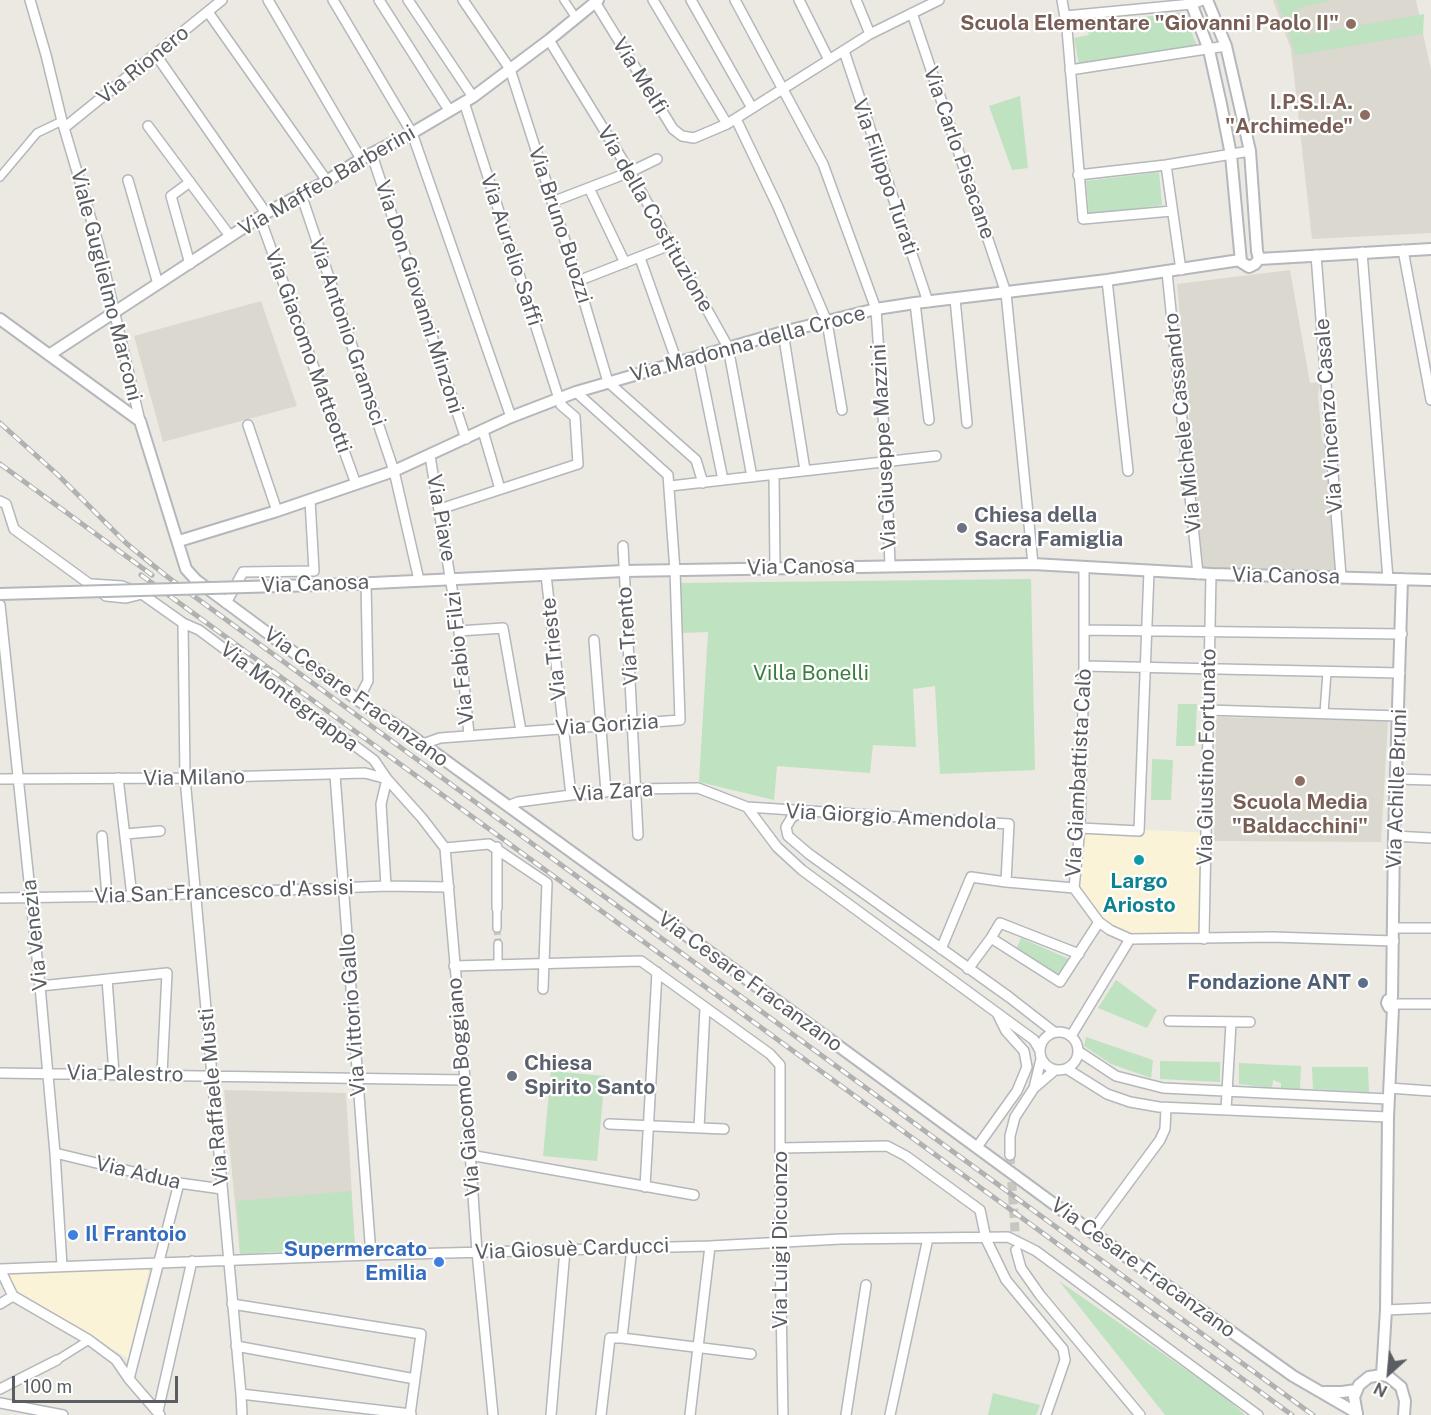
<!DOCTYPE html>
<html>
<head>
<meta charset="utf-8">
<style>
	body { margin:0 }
	#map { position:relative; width:1431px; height:1415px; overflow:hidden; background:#ebe9e1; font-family:"Public Sans",sans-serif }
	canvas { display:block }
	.north { position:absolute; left:1359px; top:1343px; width:60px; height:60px; -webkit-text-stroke:4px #fff; paint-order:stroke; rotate:207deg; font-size:16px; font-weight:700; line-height:24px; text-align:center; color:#5a5d61 }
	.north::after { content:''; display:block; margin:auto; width:21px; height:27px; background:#5a5d61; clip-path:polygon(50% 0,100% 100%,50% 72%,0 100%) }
	.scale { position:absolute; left:12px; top:1376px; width:166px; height:27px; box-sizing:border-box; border:3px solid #5a5d61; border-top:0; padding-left:8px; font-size:18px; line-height:21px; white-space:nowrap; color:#5a5d61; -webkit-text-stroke:4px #fff; paint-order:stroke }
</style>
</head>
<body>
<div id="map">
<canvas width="1431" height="1415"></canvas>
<div class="north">N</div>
<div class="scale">100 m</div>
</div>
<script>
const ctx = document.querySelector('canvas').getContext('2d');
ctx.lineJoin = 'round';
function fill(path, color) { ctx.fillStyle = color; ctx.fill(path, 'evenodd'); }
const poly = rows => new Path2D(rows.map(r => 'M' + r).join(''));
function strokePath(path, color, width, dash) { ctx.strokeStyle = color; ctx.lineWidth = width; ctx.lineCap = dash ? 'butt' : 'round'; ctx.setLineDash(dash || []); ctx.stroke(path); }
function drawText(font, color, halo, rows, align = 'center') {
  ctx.font = font + ' "Public Sans",sans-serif'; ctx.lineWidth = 4.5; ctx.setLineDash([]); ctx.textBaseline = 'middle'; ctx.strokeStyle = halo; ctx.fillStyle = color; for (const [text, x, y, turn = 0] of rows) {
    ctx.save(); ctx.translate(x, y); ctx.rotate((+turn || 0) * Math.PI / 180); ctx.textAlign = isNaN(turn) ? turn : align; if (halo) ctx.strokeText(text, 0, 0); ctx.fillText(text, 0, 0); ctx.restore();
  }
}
fill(poly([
	[1073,823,1149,830,1211,833,1211,941,1115,935,1071,890],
	[150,1265,129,1359,0,1281,1,1271]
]), '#fbf3d7');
fill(poly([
	[1273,0,1416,0,1431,70,1431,233,1312,239,1291,49],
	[1290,270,1310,383,1321,382,1318,393,1322,441,1326,446,1337,571,1203,569,1177,284],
	[261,301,297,406,163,442,134,336],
	[1216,717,1388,721,1381,842,1214,841],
	[224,1090,346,1093,355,1247,240,1254]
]), '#dbd8cf');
fill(poly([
	[1277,0,1332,0,1298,8,1306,35,1424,14,1423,34,1296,55],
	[1183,12,1198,48,1079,64,1074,38,1089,35,1087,24],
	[1020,96,1028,168,1012,170,989,106],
	[1159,172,1162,205,1089,215,1086,181],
	[1031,579,1035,770,940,774,935,686,913,689,916,747,873,745,870,773,777,766,774,800,699,782,708,632,682,633,679,583],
	[1178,704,1197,704,1195,746,1176,746],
	[1152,759,1173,760,1171,800,1151,800],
	[1021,938,1069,959,1059,977,1016,950],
	[1116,980,1157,1010,1147,1028,1098,1008],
	[1086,1037,1153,1060,1151,1078,1111,1064,1084,1046],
	[1160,1061,1220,1062,1220,1082,1160,1079],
	[1239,1063,1301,1066,1300,1089,1281,1088,1281,1083,1273,1080,1272,1088,1239,1084],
	[1312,1067,1368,1067,1369,1092,1313,1089],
	[551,1071,605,1076,597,1161,543,1156],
	[351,1191,355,1247,240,1254,237,1201],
	[1059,1281,1225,1397,1245,1415,1165,1415],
	[993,1393,1040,1405,1036,1415,988,1415]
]), '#bfe2c0');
strokePath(poly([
	[497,928,498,944]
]), '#c7c6c1', 7, [7, 3.5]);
strokePath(poly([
	[1010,1155,1016,1246]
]), '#c7c6c1', 9, [9, 4.5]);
const pedestrian = poly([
	[564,0,576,18],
	[0,177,37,133,62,121],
	[1324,713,1327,672],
	[497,908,497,928],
	[498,944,498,964],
	[57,1360,89,1340]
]);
const minor = poly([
	[30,0,46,55,62,121,99,246,140,421],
	[268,0,361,159],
	[333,0,412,133,511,417],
	[379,0,449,110],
	[408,0,473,97],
	[463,0,510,69,578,281,608,382,696,460,703,483],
	[653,0,727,124],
	[691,0,752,108],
	[735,0,823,164,876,309,886,460,890,565],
	[799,0,829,60],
	[856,0,870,34],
	[1062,0,1067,29,1083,219,1172,211],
	[595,2,673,129,682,136,694,138,727,124,870,34,939,0],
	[208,12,327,181],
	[912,13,1006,293,1033,564],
	[1065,16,1192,4,1203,0],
	[549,40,630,172,728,347,752,477],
	[844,51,928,302],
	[156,55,266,213],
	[1070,70,1226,46],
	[464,102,559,399],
	[736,119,778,207,827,322,842,410],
	[148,126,230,236],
	[64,128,222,0],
	[372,155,466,439],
	[1166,165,1181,270],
	[1078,175,1166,165,1250,151],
	[128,180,158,284],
	[190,182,171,196,190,264],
	[589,188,625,263],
	[301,194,394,471,419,580],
	[552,202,630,172,657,159],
	[260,218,356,484],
	[1403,250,1431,400],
	[1362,252,1388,579],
	[1316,255,1341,576],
	[640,258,677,362],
	[1167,272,1198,574],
	[1107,280,1128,471],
	[578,281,670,245],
	[955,299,967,423],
	[915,303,929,420],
	[783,332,805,470],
	[698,357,723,480],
	[248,425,277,511],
	[483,431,500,489],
	[430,456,459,631,469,735],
	[774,474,775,568],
	[670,486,936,456],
	[0,501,6,504,14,529,106,596,126,598,142,594],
	[440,509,578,464,575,417,561,405,561,398],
	[623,546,638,835],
	[1084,568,1084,666,1080,828,1074,888,1099,922,1110,930,1130,939,1273,937,1394,941],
	[546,575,571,795],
	[91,584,122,586,142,594,183,623,199,630,374,760,387,779,422,818,445,848,465,1080,477,1252,493,1415],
	[226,603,243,572,314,571,310,500],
	[0,605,40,986,55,1153,62,1266],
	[183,623,185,778,241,1394,242,1415],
	[1084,630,1402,634],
	[459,631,503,628,521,731],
	[594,640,606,792],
	[1084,666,1400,673],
	[358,700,368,681,366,583],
	[1207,710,1399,716],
	[423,744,440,738,680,720,675,571,668,475,576,392],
	[335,775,371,1255],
	[118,778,132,896],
	[0,779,185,778,365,773,387,779],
	[1396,779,1431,780],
	[508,806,518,802,571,795,637,789,698,788,747,807,1009,824,1006,882],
	[747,807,777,847,802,870,1034,1040,1039,1049],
	[803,812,792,817,786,827,788,836,809,854,1009,997,1054,1032],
	[1080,828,1139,831,1149,571],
	[125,834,160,831],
	[102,836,107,896],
	[1394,836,1431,838],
	[497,847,497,908],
	[445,848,489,844,547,883,543,989],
	[386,886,381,804,387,779],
	[0,898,132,896,386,886,449,887],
	[1394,928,1431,928],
	[991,938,1000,923,1079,954],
	[1204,939,1211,574],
	[941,949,971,877,1006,882,1074,888],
	[454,966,641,961,770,1054,780,1065,780,1243,783,1415],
	[968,969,991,938,1060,982,1099,922],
	[107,979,114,1073],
	[40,986,167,973,162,1074],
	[1398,1004,1431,1004],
	[1169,1021,1250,1022],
	'1040 1051a19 19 0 1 1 38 0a19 19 0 1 1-38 0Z',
	[1071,1036,1130,939],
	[1078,1051,1116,1076,1163,1088,1388,1099],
	[1067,1069,1107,1094,1130,1102,1159,1107,1388,1117],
	[0,1073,465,1080],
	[1034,1088,1041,1059],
	[1389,1088,1431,1091],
	[1226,1110,1231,1023],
	[609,1124,724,1129],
	[699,1128,705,1008],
	[977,1147,1017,1091,1027,1067,1024,1051,1006,1031,998,1015],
	[781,1148,887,1146,906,1156,980,1210,986,1239,1006,1280,1063,1349,1065,1360,1046,1415],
	[55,1153,179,1183,222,1189],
	[470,1155,694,1195],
	[1010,1155,1010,1136,1015,1117,1034,1088,1055,1070],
	[645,1187,657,972],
	[1092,1232,1160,1140,1165,1129,1166,1108],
	[1016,1250,1021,1268,1040,1295,1140,1415],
	[0,1269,371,1255,710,1246,841,1239,1008,1237,1036,1251,1258,1415],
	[0,1269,13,1296,89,1340,116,1360,129,1379,160,1415],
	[0,1304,13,1296],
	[232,1304,421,1334,410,1415],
	[1386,1310,1431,1308],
	[622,1338,751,1354],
	[236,1346,415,1379],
	[129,1379,179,1183],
	[0,1389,57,1360],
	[241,1394,411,1414],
	[0,1403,63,1415],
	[158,1411,192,1261],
	[551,1415,565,1250],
	[601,1415,610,1338,622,1338,632,1248],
	[690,1415,710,1246],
	[846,1415,866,1285],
	[890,1415,928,1238]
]);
const tertiary = poly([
	[1190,0,1209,50,1221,104,1231,155,1241,262,1249,267,1255,264,1259,259,1431,249],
	[1207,0,1226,46,1250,151,1257,251,1259,259],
	[0,319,140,421,186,569,196,580,358,700,406,732,784,1006,1092,1232,1293,1376,1357,1413],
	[49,355,266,213,327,181,361,159,412,133,473,97,549,40,598,0],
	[179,541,277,511,394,471,511,417,576,392,783,332,876,309,915,303,1107,280,1240,260],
	[352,584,624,571,1033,564,1211,574,1431,580],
	[1382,1375,1386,1310,1388,1117,1393,1008,1389,1007,1387,1003,1388,1000,1392,998,1394,836,1402,579],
	[1324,1392,1342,1392,1356,1390],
	[1357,1414,1354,1397,1359,1385,1369,1377,1382,1375,1389,1377,1401,1387,1405,1401,1404,1415]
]);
strokePath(pedestrian, '#b4b7bb', 10);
strokePath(minor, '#b4b7bb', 12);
strokePath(tertiary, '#b4b7bb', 14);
strokePath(pedestrian, '#fff', 7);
strokePath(minor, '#fff', 9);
strokePath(tertiary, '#fff', 10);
const rail = poly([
	[0,423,58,475,126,543,165,575,1313,1415],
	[0,464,152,575],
	[141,575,1292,1415]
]);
strokePath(rail, '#b0b1b1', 5);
strokePath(rail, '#fff', 3, [9]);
const tertiaryBridge = poly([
	[0,594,352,584]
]);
strokePath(tertiaryBridge, '#b4b7bb', 14, []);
strokePath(tertiaryBridge, '#fff', 10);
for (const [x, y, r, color] of [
	[1351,24,6,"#8d6e63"],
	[1365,115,6,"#8d6e63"],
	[962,528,6,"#6b7280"],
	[1300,781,6,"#8d6e63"],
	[1139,860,6,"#0f9aa8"],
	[1363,983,6,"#5c6f8a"],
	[512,1076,6,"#6b7280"],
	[73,1235,6,"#3f7fe0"],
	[439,1262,6,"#3f7fe0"]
]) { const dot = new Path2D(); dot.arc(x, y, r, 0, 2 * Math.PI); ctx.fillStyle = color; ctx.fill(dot); strokePath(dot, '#fff', 2); }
drawText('bold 21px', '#785e54', '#fff', [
	["Scuola Elementare \"Giovanni Paolo II\"",1339,24],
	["I.P.S.I.A.",1353,103],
	["\"Archimede\"",1353,127],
	["Scuola Media",1300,803,"center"],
	["\"Baldacchini\"",1300,827,"center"]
], 'right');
drawText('21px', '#5a5d61', '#fff', [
	["Via Rionero",143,65,-39],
	["Via Melfi",640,76,58],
	["Via Carlo Pisacane",959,153,71],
	["Via Filippo Turati",885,177,71],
	["Via Maffeo Barberini",327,181,-30],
	["Via della Costituzione",655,219,60],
	["Via Bruno Buozzi",560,225,72],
	["Via Aurelio Saffi",511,250,72],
	["Viale Guglielmo Marconi",106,285,76],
	["Via Don Giovanni Minzoni",419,297,72],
	["Via Antonio Gramsci",347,332,71],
	["Via Madonna della Croce",748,344,-15],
	["Via Giacomo Matteotti",308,351,70],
	["Via Vincenzo Casale",1329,416,-94],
	["Via Michele Cassandro",1183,423,-96],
	["Via Giuseppe Mazzini",884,447,-93],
	["Via Piave",441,518,80],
	["Via Canosa",801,567,-1],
	["Via Canosa",1286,576,1],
	["Via Canosa",315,584,-2],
	["Via Trento",628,636,-94],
	["Via Trieste",554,649,-96],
	["Via Fabio Filzi",460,658,-96],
	["Via Montegrappa",289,697,37],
	["Via Cesare Fracanzano",356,697,36],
	["Via Gorizia",607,725,-4],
	["Via Giustino Fortunato",1207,757,-89],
	["Via Giambattista Calò",1079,773,-87],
	["Via Milano",194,778,-1],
	["Via Achille Bruni",1397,789,-88],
	["Via Zara",613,792,-4],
	["Via Giorgio Amendola",891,817,3],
	["Via San Francesco d'Assisi",224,892,-2],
	["Via Venezia",35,935,-96],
	["Via Cesare Fracanzano",750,982,36],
	["Via Vittorio Gallo",353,1015,-94],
	["Via Palestro",125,1074,1],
	["Via Giacomo Boggiano",464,1087,-95],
	["Via Raffaele Musti",214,1097,-95],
	["Via Adua",138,1173,13],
	["Via Luigi Dicuonzo",781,1240,-90],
	["Via Giosuè Carducci",572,1249,-2],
	["Via Cesare Fracanzano",1143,1268,36]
]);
drawText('bold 21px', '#5b616d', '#fff', [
	["Chiesa della",974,516],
	["Sacra Famiglia",974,540],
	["Chiesa",524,1064],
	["Spirito Santo",524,1088]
], 'left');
drawText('21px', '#3a7f3f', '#fff', [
	["Villa Bonelli",811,674]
]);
drawText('bold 21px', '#0d838f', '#fff', [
	["Largo",1139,882],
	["Ariosto",1139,906]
]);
drawText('bold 21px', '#4e5e75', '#fff', [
	["Fondazione ANT",1351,983]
], 'right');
drawText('bold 21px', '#366cbe', '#fff', [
	["Il Frantoio",85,1235],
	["Supermercato",427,1250,"right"],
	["Emilia",427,1274,"right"]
], 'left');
</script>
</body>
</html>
